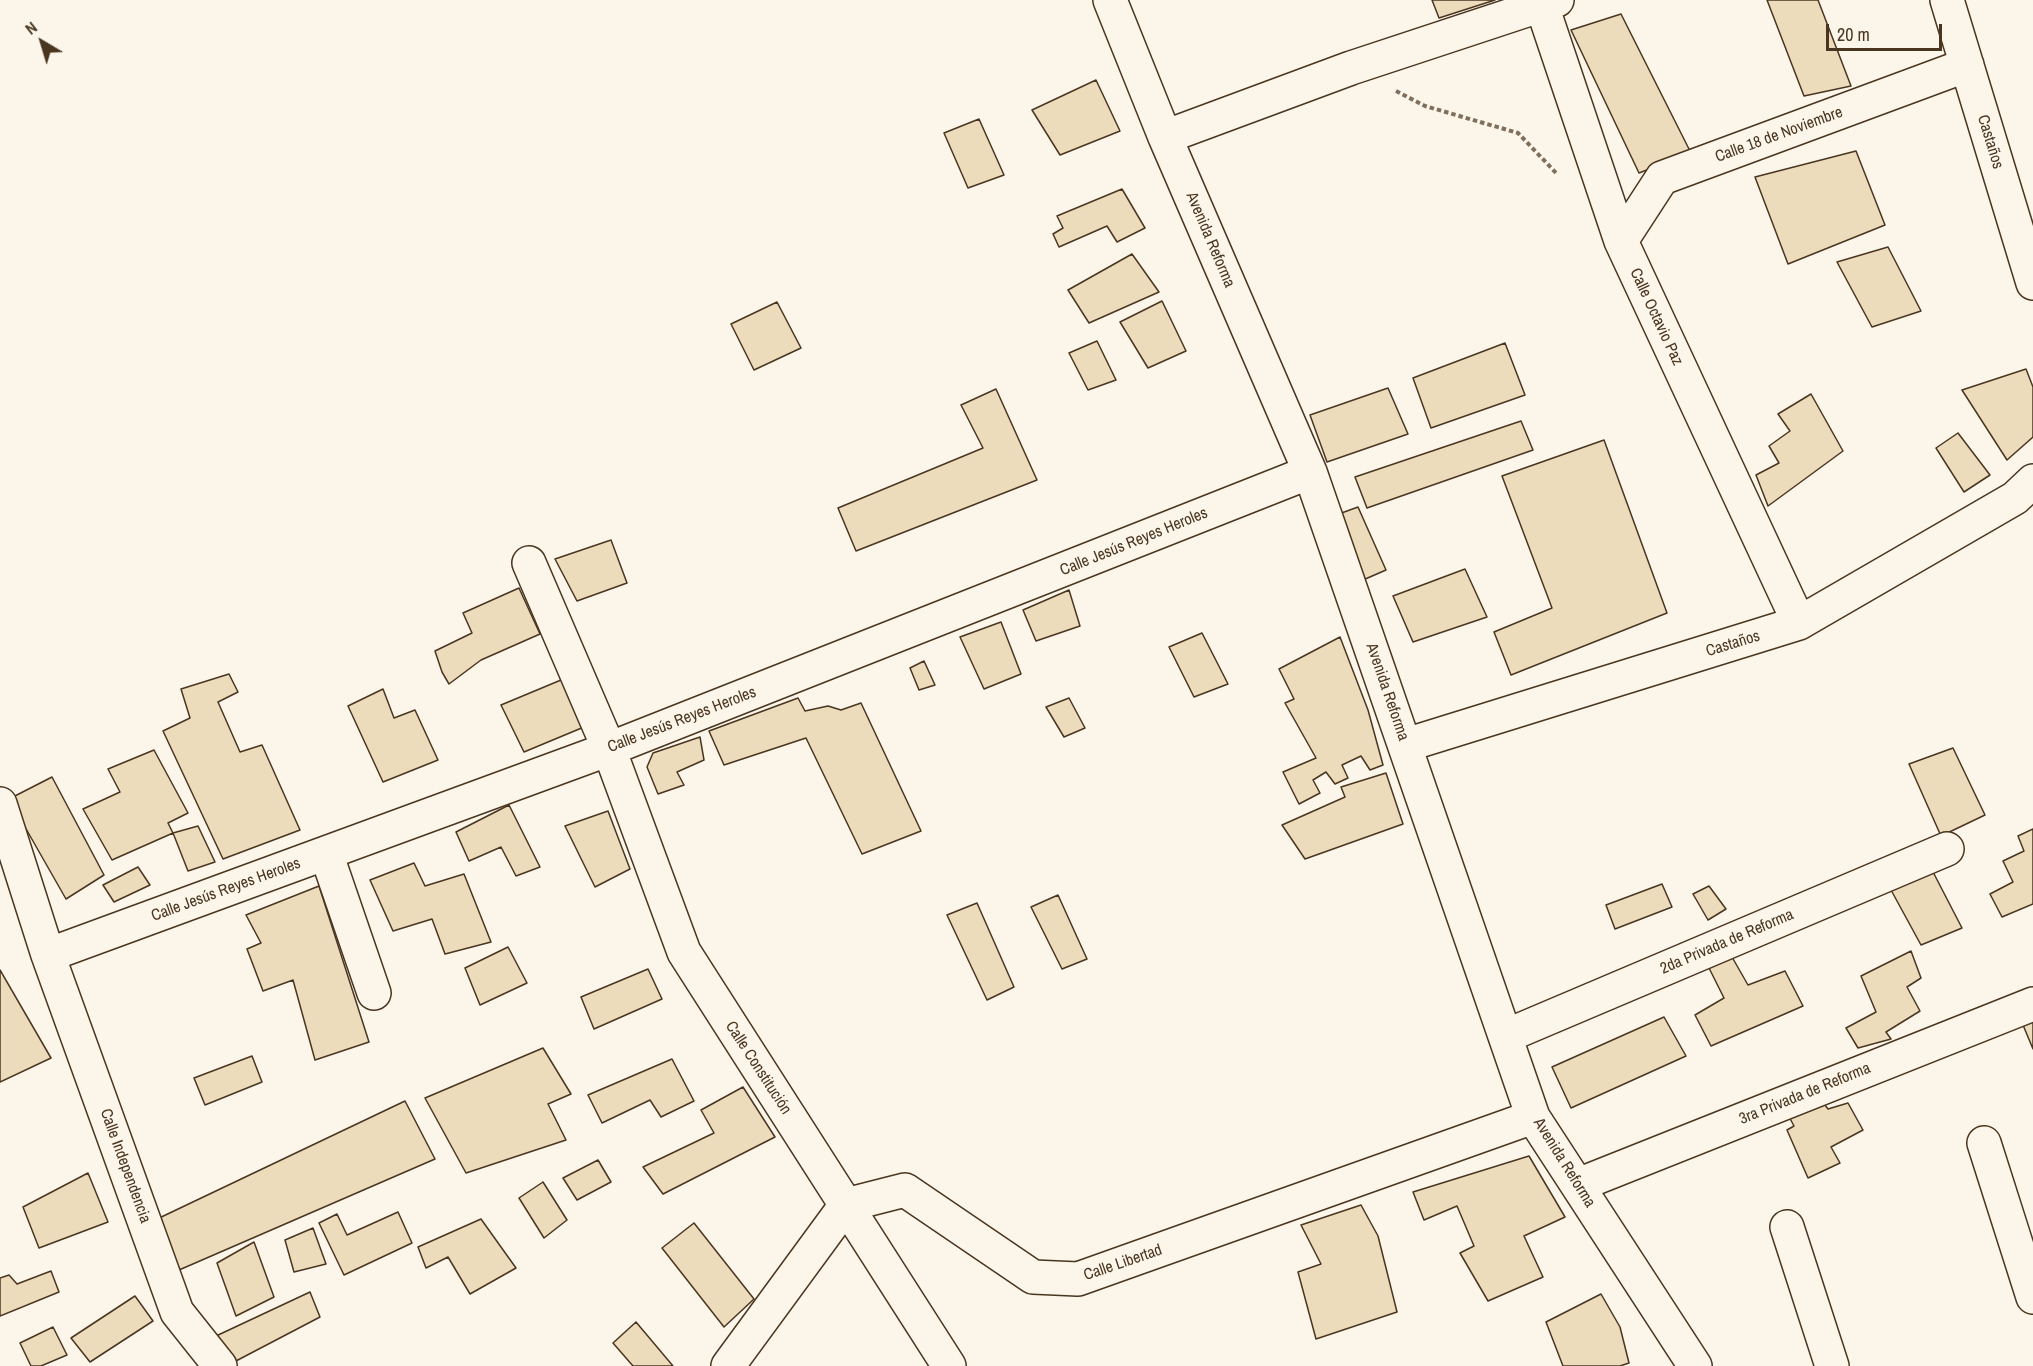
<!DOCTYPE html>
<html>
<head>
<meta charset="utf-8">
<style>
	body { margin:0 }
	#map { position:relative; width:2033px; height:1366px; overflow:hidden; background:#fbf6e9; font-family:"Archivo Narrow",sans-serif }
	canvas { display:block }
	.north { position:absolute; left:12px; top:12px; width:60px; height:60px; -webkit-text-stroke:4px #fbf6e9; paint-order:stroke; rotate:322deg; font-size:16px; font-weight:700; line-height:24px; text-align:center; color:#4a3520 }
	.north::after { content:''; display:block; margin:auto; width:21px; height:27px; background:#4a3520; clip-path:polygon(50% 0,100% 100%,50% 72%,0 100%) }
	.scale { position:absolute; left:1826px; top:24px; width:116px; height:27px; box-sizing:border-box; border:3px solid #4a3520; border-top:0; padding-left:8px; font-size:18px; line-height:21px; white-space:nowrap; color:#4a3520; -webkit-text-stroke:4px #fbf6e9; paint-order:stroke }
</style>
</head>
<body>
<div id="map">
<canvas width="2033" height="1366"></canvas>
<div class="north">N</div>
<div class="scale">20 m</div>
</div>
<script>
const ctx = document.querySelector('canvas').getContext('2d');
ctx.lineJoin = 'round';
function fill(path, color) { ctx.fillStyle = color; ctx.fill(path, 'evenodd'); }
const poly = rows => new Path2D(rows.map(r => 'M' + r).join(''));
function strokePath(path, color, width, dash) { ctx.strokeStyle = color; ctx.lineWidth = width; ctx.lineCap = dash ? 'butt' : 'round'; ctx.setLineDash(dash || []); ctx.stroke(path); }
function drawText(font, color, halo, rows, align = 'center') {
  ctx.font = font + ' "Archivo Narrow",sans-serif'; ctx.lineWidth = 4.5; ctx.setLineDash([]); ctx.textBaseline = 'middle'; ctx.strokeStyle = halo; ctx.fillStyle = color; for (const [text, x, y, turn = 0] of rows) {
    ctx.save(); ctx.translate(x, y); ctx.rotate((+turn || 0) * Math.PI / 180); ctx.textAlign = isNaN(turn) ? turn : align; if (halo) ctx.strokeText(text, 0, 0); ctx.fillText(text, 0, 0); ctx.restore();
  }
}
const building = poly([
	[1432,0,1495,0,1439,18,1432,0],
	[1767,0,1818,0,1851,86,1804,96,1767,0],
	[1621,14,1691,153,1639,173,1571,30,1621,14],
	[1096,80,1120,131,1060,155,1032,110,1096,80],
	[979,119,1004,175,968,188,944,133,979,119],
	[1856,151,1885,225,1788,264,1755,177,1856,151],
	[1122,189,1145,228,1117,242,1107,226,1059,247,1053,234,1063,228,1057,216,1122,189],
	[1888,247,1921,311,1872,327,1837,262,1888,247],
	[1132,254,1159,292,1089,323,1068,290,1132,254],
	[1162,301,1186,351,1148,368,1120,322,1162,301],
	[777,302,801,348,754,370,731,324,777,302],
	[1097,341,1116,380,1088,390,1069,353,1097,341],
	[1505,343,1525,395,1431,428,1413,378,1505,343],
	[2026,369,2033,387,2033,437,2007,460,1962,390,2026,369],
	[1388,388,1408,434,1327,462,1310,415,1388,388],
	[996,389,1037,480,856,551,838,508,983,448,961,405,996,389],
	[1811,394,1843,451,1768,506,1756,475,1779,463,1769,446,1790,431,1778,414,1811,394],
	[1521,421,1533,450,1367,508,1355,477,1521,421],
	[1958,433,1990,475,1964,492,1936,448,1958,433],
	[1604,440,1667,613,1511,675,1494,632,1552,608,1502,476,1604,440],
	[1358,507,1386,570,1363,580,1336,515,1358,507],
	[611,540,627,583,577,601,555,559,611,540],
	[1465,569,1487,617,1413,642,1393,596,1465,569],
	[519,588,540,634,481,660,449,684,442,672,435,651,472,633,463,613,519,588],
	[1069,590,1080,626,1036,641,1023,610,1069,590],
	[1001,622,1021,674,984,689,960,637,1001,622],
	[1202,633,1228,684,1194,697,1169,647,1202,633],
	[1340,637,1368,710,1383,765,1370,770,1361,756,1342,765,1348,778,1335,784,1326,772,1313,780,1320,793,1299,804,1283,772,1316,758,1285,703,1294,699,1279,669,1340,637],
	[924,661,935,685,919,690,910,668,924,661],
	[229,674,238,692,218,702,240,752,262,745,300,830,223,859,163,731,190,718,181,689,229,674],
	[561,680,584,727,524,752,501,705,561,680],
	[383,689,394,718,415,710,438,760,383,782,348,706,383,689],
	[798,698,805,711,828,706,841,710,861,703,921,831,862,854,806,738,724,765,709,731,798,698],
	[1069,698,1085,728,1064,737,1046,707,1069,698],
	[700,737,704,760,677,772,684,785,658,794,647,767,653,753,700,737],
	[1953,748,1985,815,1941,836,1909,764,1953,748],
	[154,750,188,813,168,823,173,833,112,860,83,809,120,792,108,769,154,750],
	[1386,773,1403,824,1305,859,1282,825,1345,797,1341,787,1386,773],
	[52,777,104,875,66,899,9,799,52,777],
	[509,805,540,867,516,876,501,847,469,861,456,832,509,805],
	[608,811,630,869,595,887,565,826,608,811],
	[198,826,215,862,188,871,173,833,198,826],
	[2033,829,2033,904,2002,917,1990,894,2013,882,2003,861,2024,851,2018,836,2033,829],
	[414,863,425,886,464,874,491,942,445,954,432,919,393,931,370,880,414,863],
	[138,867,150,885,114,902,103,885,138,867],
	[1932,870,1962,928,1921,945,1891,890,1932,870],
	[1662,884,1672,907,1615,929,1606,905,1662,884],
	[319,886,369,1042,315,1060,293,980,263,991,247,949,261,943,246,915,319,886],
	[1709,886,1726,909,1708,920,1693,894,1709,886],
	[1058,895,1087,959,1062,969,1031,907,1058,895],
	[977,903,1014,987,987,1000,947,915,977,903],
	[508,947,527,983,480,1005,465,968,508,947],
	[1911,951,1921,978,1907,987,1920,1011,1886,1032,1891,1039,1858,1048,1846,1028,1876,1012,1861,976,1911,951],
	[1732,957,1748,985,1785,971,1803,1006,1711,1046,1695,1015,1724,998,1709,968,1732,957],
	[648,969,662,999,594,1029,581,997,648,969],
	[0,970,51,1058,0,1082,0,970],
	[1664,1017,1686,1056,1571,1108,1552,1067,1664,1017],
	[2033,1021,2033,1049,2023,1025,2033,1021],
	[543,1048,571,1094,548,1104,566,1140,466,1173,425,1098,543,1048],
	[252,1056,262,1082,205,1105,194,1078,252,1056],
	[672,1059,694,1101,661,1117,650,1100,602,1123,588,1095,672,1059],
	[743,1087,775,1137,663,1194,643,1167,714,1133,701,1110,743,1087],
	[1819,1097,1828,1109,1848,1103,1863,1130,1831,1147,1840,1163,1808,1178,1787,1130,1794,1126,1787,1113,1819,1097],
	[405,1101,435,1159,179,1270,155,1220,405,1101],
	[1529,1156,1565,1217,1524,1236,1543,1277,1488,1301,1460,1253,1474,1246,1457,1206,1424,1220,1413,1192,1529,1156],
	[598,1160,611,1182,577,1200,563,1178,598,1160],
	[88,1173,108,1222,39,1248,23,1207,88,1173],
	[543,1182,567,1220,544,1238,519,1198,543,1182],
	[1361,1205,1378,1236,1397,1312,1316,1339,1298,1272,1321,1264,1301,1225,1361,1205],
	[398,1212,412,1243,344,1275,319,1223,337,1214,347,1235,398,1212],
	[481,1219,516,1268,470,1294,448,1257,426,1268,418,1247,481,1219],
	[694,1223,754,1299,724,1327,662,1248,694,1223],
	[313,1228,326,1264,294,1272,285,1240,313,1228],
	[254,1242,274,1297,236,1316,217,1263,254,1242],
	[51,1271,59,1292,0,1316,0,1278,9,1275,17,1284,51,1271],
	[310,1292,320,1317,234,1362,216,1336,310,1292],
	[1601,1294,1620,1327,1629,1363,1620,1366,1563,1366,1546,1322,1601,1294],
	[135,1296,153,1321,90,1362,71,1338,135,1296],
	[636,1322,673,1366,633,1366,613,1343,636,1322],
	[53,1327,67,1355,41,1366,31,1366,20,1343,53,1327]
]);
fill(building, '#ecdcbc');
strokePath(building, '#4a3520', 1.5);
const street = poly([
	[1110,0,1165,137,1310,472,1533,1117,1695,1366],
	[1540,0,1621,241,1799,623],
	[1947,0,2033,283],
	[1165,137,1351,68,1557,0],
	[1621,241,1662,178,1967,65],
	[529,563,609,749,684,952,949,1366],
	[1406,745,1799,623,2015,498,2033,481],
	[0,804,48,955,177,1312,220,1366],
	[326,853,374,993],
	[48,955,609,749,1310,472],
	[1506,1036,1947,849],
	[1984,1143,2033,1297],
	[1578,1185,2033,1004],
	[1787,1227,1832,1366],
	[728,1366,846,1205,905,1190,1033,1277,1078,1279,1533,1117]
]);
strokePath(street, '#4a3520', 36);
strokePath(poly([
	[1396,91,1425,106,1518,133,1558,175]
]), '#7f6f5c', 4, [4.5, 3]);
strokePath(street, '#fbf6e9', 33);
drawText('16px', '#4a3520', '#fbf6e9', [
	["Calle 18 de Noviembre",1779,135,-20],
	["Castaños",1990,142,73],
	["Avenida Reforma",1210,240,67],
	["Calle Octavio Paz",1656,317,65],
	["Calle Jesús Reyes Heroles",1134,542,-22],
	["Castaños",1733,644,-17],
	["Avenida Reforma",1387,692,71],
	["Calle Jesús Reyes Heroles",682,720,-21],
	["Calle Jesús Reyes Heroles",226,890,-20],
	["2da Privada de Reforma",1727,942,-23],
	["Calle Constitución",758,1068,57],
	["3ra Privada de Reforma",1805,1094,-22],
	["Avenida Reforma",1564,1163,58],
	["Calle Independencia",125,1166,70],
	["Calle Libertad",1123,1263,-19]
]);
</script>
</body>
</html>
